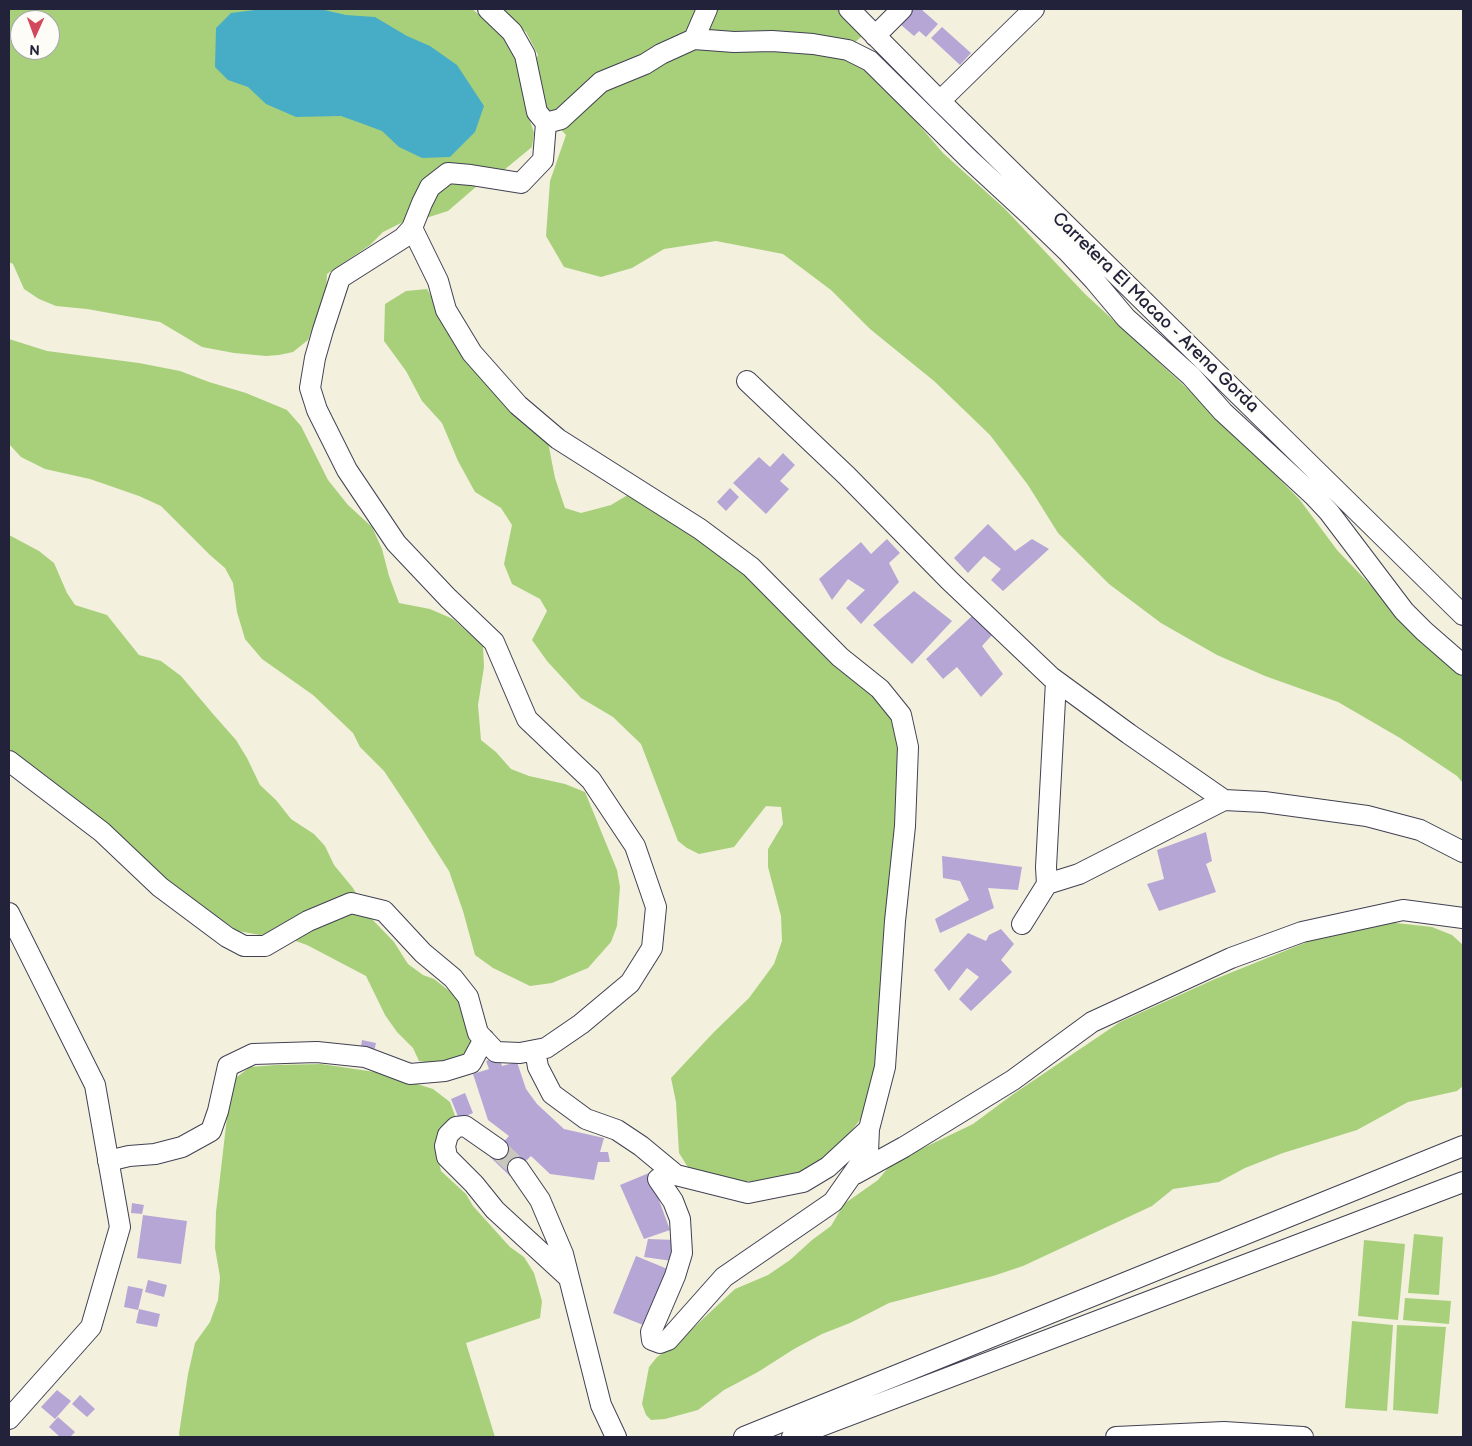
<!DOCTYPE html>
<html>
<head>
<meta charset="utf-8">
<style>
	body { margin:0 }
	#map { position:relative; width:1472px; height:1446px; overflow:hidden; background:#f3f0de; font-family:"Balsamiq Sans",sans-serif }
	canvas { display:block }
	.frame { position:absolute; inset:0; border:10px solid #22223b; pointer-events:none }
	.north { position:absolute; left:10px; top:10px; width:50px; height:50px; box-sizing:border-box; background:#fdfcf7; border:1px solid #a5a5ac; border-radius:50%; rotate:182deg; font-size:14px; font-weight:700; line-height:20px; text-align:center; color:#22223b }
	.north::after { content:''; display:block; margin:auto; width:18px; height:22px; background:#d1495b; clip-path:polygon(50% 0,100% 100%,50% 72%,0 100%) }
</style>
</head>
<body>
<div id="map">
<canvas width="1472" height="1446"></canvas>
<div class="frame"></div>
<div class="north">N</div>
</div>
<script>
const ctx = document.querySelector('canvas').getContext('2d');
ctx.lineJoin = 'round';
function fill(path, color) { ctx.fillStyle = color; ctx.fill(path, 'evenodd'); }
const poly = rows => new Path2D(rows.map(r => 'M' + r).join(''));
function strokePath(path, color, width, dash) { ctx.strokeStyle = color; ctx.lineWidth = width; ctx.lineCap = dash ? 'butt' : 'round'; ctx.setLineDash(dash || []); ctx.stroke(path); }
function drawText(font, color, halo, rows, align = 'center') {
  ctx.font = font + ' "Balsamiq Sans",sans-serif'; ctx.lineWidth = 5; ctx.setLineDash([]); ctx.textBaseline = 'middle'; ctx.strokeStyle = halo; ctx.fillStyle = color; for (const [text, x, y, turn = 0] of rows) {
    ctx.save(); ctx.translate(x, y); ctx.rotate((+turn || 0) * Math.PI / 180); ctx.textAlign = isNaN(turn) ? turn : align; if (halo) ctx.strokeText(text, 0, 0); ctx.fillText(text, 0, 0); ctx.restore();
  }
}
fill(poly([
	[9,9,472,9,489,22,513,49,522,88,538,55,526,32,514,23,501,9,841,9,862,36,841,55,872,70,943,153,1005,209,1085,294,1217,416,1300,500,1337,550,1379,594,1463,669,1463,783,1457,776,1400,738,1338,702,1265,676,1217,655,1161,623,1109,584,1058,533,1028,485,990,435,934,381,870,329,831,290,783,254,716,241,664,249,632,268,601,277,564,267,546,236,550,181,566,135,523,89,529,117,534,133,532,147,504,170,477,186,448,211,426,218,405,221,383,232,370,245,327,274,326,293,308,340,293,352,279,355,266,356,234,353,202,347,160,322,87,309,56,306,39,299,24,289,13,264,9,262],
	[20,20,50,20,50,50,20,50],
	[427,289,443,316,547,437,555,478,565,508,581,513,611,505,631,493,724,553,886,707,899,737,899,770,883,1046,863,1116,834,1153,816,1167,785,1178,761,1182,717,1180,691,1172,679,1153,676,1102,671,1078,713,1033,749,998,774,964,782,941,781,916,768,867,768,849,783,824,781,807,766,806,734,847,699,854,687,848,678,841,641,744,613,717,581,698,547,661,532,640,547,611,540,599,512,584,504,564,512,525,501,508,475,492,458,461,442,423,422,401,406,371,384,341,385,304,406,291],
	[9,339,47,351,139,363,180,371,209,382,246,393,287,410,301,426,328,480,348,505,372,527,382,549,389,576,399,603,430,609,453,619,483,646,484,667,478,705,481,740,496,752,511,769,529,776,565,784,585,792,617,870,620,887,617,926,611,942,588,968,552,983,530,986,493,968,475,955,463,911,449,871,412,813,384,771,360,747,353,733,313,695,262,659,245,639,237,612,233,583,225,568,210,555,161,506,139,496,90,479,45,469,21,457,9,444],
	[9,535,39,551,54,563,67,593,75,605,107,615,139,655,161,661,181,676,213,714,236,740,247,758,260,785,276,800,291,819,314,834,325,846,334,865,353,888,369,916,394,942,408,964,423,975,434,979,452,993,467,1011,472,1033,470,1049,461,1057,439,1064,419,1061,413,1048,397,1032,385,1015,366,976,307,945,273,933,260,935,238,931,174,887,9,749],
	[1387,922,1432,927,1452,935,1463,945,1463,1086,1457,1091,1408,1102,1357,1130,1283,1153,1245,1168,1219,1182,1173,1189,1152,1206,1023,1266,993,1276,889,1303,850,1323,822,1334,794,1349,758,1372,724,1390,698,1410,665,1419,651,1420,646,1415,642,1404,649,1367,657,1357,677,1343,735,1289,768,1275,790,1260,812,1240,831,1226,844,1204,878,1180,892,1163,973,1124,1012,1095,1120,1022,1215,979,1327,934],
	[321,1064,382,1073,433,1089,450,1102,457,1121,438,1159,441,1171,466,1194,473,1206,510,1247,524,1257,534,1273,542,1301,540,1318,466,1343,495,1437,180,1437,179,1434,188,1374,195,1343,210,1322,218,1300,220,1277,215,1248,216,1212,227,1117,233,1080,250,1067,276,1065],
	[1414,1234,1443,1237,1439,1295,1408,1293],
	[1364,1240,1405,1244,1398,1320,1358,1316],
	[1405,1298,1451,1301,1449,1324,1403,1320],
	[1352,1321,1393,1325,1387,1411,1345,1408],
	[1397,1325,1446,1327,1438,1414,1393,1410]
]), '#a8d07b');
fill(poly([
	[263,9,320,9,346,15,375,17,407,36,430,46,457,65,484,106,475,132,450,157,422,158,399,147,382,131,366,125,341,116,296,117,266,104,248,87,228,80,215,67,216,28,231,13]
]), '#47adc7');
fill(poly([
	[914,9,921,9,938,24,926,37,919,31,914,36,900,24],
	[942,27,971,53,960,65,931,38],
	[783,453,795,465,780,481,789,489,766,514,733,483,759,457,770,467],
	[730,488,739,497,726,511,717,502],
	[988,524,1015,551,1032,539,1049,549,1003,591,991,580,1001,569,984,556,968,573,954,558],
	[887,539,900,553,889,563,899,582,861,624,846,608,865,590,848,579,832,600,819,579,861,542,871,554],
	[914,591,952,621,912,664,873,625],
	[972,616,993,634,982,646,1003,674,981,697,957,667,943,679,926,659],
	[1206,832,1212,861,1206,864,1216,892,1159,911,1147,884,1164,879,1157,850],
	[942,856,1022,867,1018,890,988,888,994,908,940,933,935,919,969,900,960,881,943,878],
	[1001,929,1014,944,1001,960,1012,972,971,1011,959,999,979,977,967,968,949,991,934,970,968,933,986,941,989,935],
	[362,1040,376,1043,373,1056,360,1053],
	[499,1057,502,1066,517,1062,526,1089,537,1104,564,1129,604,1138,600,1152,608,1152,610,1162,598,1162,594,1180,550,1174,531,1156,510,1176,490,1157,509,1136,488,1120,473,1074,489,1069,486,1061],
	[465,1093,473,1113,459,1119,451,1099],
	[649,1173,670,1230,644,1239,620,1185],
	[132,1203,144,1205,142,1214,131,1213],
	[143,1215,187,1221,181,1264,137,1258],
	[648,1239,676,1240,672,1261,644,1257],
	[636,1256,670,1270,648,1327,613,1313],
	[148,1280,167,1285,164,1297,145,1292],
	[128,1286,143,1289,138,1310,124,1307],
	[139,1309,160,1314,157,1327,136,1323],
	[57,1390,71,1401,55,1419,41,1407],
	[80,1395,95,1409,87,1417,72,1404],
	[58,1417,75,1432,70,1437,60,1437,49,1427]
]), '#b6a6d6');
strokePath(poly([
	[498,1149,518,1168]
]), '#c9c7bd', 20, [20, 10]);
const minor = poly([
	[488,9,512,32,525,55,537,112,546,123,561,119,601,82,645,64,661,54,694,39,734,42,772,41,813,44,848,50,870,61,969,159,1035,220,1067,251,1094,280,1126,318,1191,376,1223,412,1314,496,1329,512,1404,611,1424,631,1463,665],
	[849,9,940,101,1463,615],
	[875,36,902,9],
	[694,39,707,9],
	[940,101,1034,9],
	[412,228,438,281,446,310,472,353,518,405,558,439,700,529,751,567,840,657,880,689,901,715,908,747,905,826,895,921,885,1067,869,1129,868,1152,833,1202,724,1277,668,1340,660,1343,652,1340,651,1332,675,1276,682,1253,680,1219,673,1201,658,1179],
	[747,381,847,476,949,580,1051,677,1129,734,1224,800,1264,802,1367,816,1420,830,1463,852],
	[9,761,102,832,160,887,227,937,244,946,265,946,308,921,351,903,384,911,423,953,453,978,468,997,478,1033,496,1052,520,1053,546,1048,581,1024,630,983,652,948,656,907,635,846,591,780,527,719,494,642,448,598,396,543,347,470,317,410,310,388,315,358,323,330,340,278,403,238,412,228,422,203,430,187,448,173,471,175,521,183,543,160,546,123],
	[1047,884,1079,874,1224,800],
	[9,913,95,1085,120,1227,91,1327,9,1419],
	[1022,924,1047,884,1046,867,1056,681],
	[535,1050,538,1067,552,1094,586,1119,617,1130,641,1146,676,1175,748,1193,803,1182,828,1167,869,1129],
	[498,1149,465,1126,456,1127,448,1135,445,1146,447,1157,474,1184,495,1210,569,1278],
	[108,1161,129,1156,155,1154,182,1147,211,1131,218,1111,228,1066,253,1054,317,1052,365,1057,410,1074,445,1071,471,1063,484,1039],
	[518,1168,540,1200,563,1254,601,1405,616,1437],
	[855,1174,904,1147,1013,1080,1092,1022,1231,958,1302,932,1403,910,1463,918],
	[744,1437,1463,1146],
	[792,1437,1463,1182],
	[1116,1437,1224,1432,1303,1437]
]);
strokePath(minor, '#414153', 22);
strokePath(minor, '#fff', 20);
drawText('18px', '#22223b', '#fdfcf7', [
	["Carretera El Macao - Arena Gorda",1155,313,44]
]);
</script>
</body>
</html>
